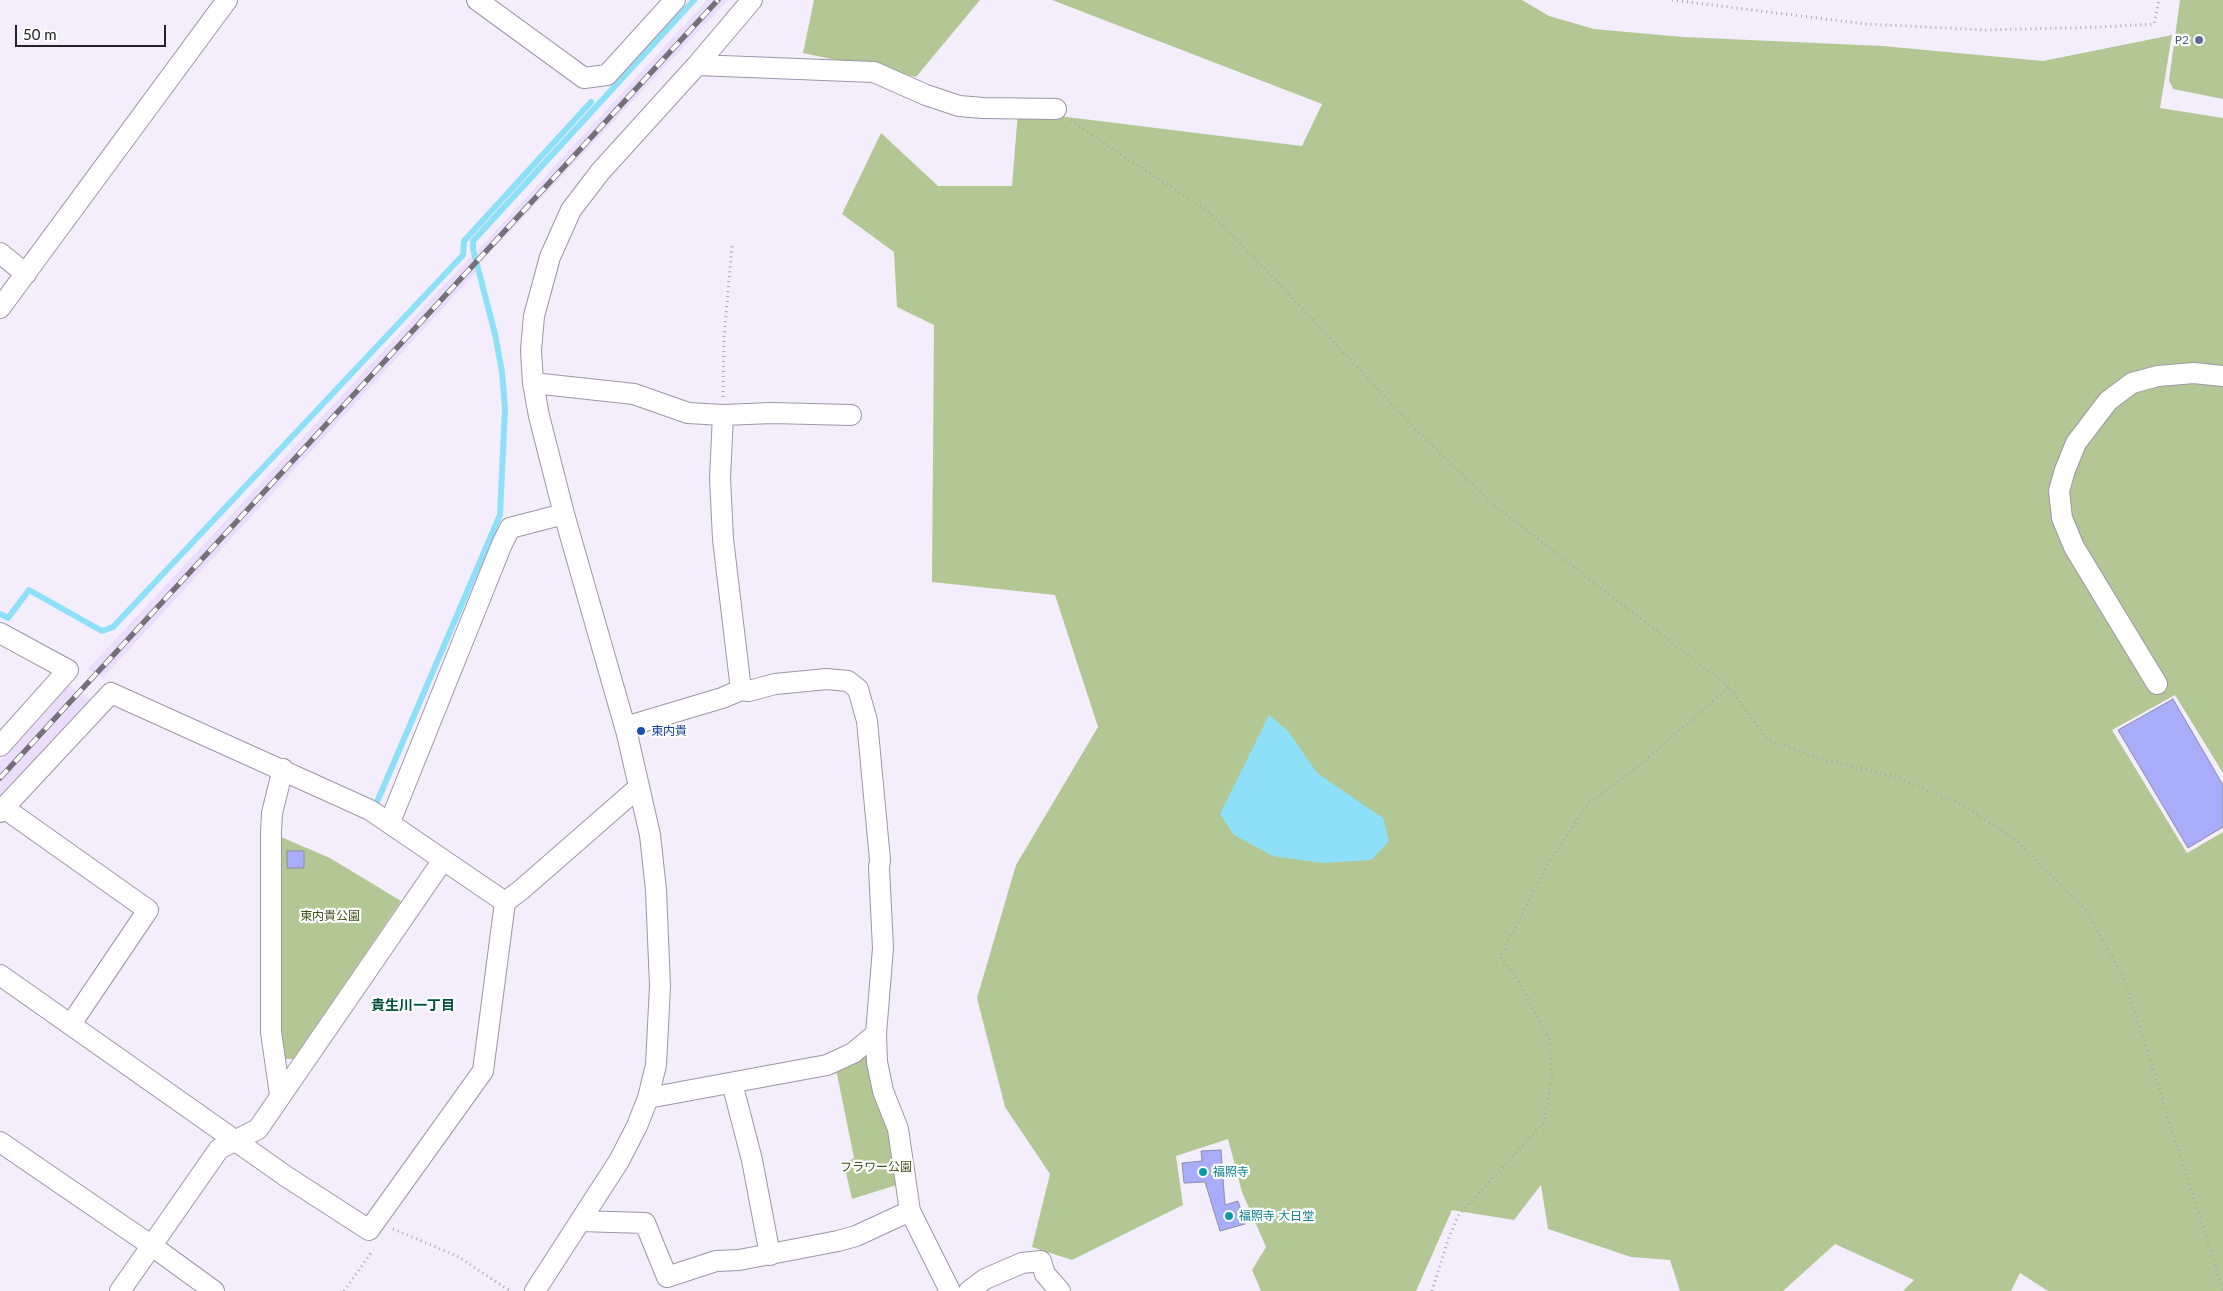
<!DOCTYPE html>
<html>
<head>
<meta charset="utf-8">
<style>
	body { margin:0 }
	#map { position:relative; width:2223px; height:1291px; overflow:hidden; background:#f4eefc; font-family:Lato,sans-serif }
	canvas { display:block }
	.scale { position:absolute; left:15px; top:25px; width:151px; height:22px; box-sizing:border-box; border:2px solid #25222a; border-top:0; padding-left:6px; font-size:15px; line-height:18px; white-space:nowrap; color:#25222a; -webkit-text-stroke:4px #fefefe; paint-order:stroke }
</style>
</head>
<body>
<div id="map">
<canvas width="2223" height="1291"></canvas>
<div class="scale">50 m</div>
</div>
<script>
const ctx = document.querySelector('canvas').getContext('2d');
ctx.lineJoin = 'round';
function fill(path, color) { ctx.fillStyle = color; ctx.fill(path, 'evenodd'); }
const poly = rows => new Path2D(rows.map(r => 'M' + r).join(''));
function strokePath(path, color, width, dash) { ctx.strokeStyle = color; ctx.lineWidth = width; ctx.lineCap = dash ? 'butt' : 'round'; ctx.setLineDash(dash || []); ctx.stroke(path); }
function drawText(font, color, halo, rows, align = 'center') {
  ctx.font = font + ' Lato,"Noto Sans JP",sans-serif'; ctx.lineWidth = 4.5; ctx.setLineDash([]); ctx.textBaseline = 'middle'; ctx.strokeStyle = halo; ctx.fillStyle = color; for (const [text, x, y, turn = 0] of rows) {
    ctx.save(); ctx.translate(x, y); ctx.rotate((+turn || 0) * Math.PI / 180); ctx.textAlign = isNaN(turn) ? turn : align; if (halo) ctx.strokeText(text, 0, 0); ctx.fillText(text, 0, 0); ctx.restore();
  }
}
fill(poly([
	[707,0,728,0,482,261,478,250],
	[471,256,476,272,103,678,88,669],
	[69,685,90,699,0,796,0,761]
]), '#eadefc');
fill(poly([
	[814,0,980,0,916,77,803,53],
	[1052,0,1522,0,1549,16,1594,29,1683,37,1883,46,2043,61,2172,35,2160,108,2223,118,2223,773,2175,695,2112,730,2187,853,2223,832,2223,1291,2048,1291,2020,1273,2011,1291,1903,1291,1914,1280,1835,1244,1783,1291,1680,1291,1670,1260,1631,1257,1548,1229,1541,1185,1514,1220,1452,1210,1416,1291,1261,1291,1252,1270,1266,1247,1242,1192,1228,1139,1176,1156,1183,1205,1072,1260,1032,1247,1050,1174,1005,1107,977,998,1016,865,1098,727,1055,595,932,582,934,325,897,307,894,252,842,214,881,133,938,186,1012,186,1018,111,1302,146,1322,104],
	[2180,0,2223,0,2223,99,2173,89,2169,80],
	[281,837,330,858,401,901,293,1059,283,1059,278,1029],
	[867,1049,903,1183,852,1199,844,1164,854,1158,836,1069]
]), '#b3c795');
fill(poly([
	[1269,715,1288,731,1317,773,1383,818,1389,841,1371,860,1322,863,1273,856,1234,835,1220,814]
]), '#8ee0f9');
strokePath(poly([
	[0,614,8,618,29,590,102,631,113,627,463,255,464,241,591,102],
	[377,802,500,515,505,408,502,372,495,334,473,249,473,241,694,0]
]), '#8ee0f9', 6);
const building = poly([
	[2173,699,2223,785,2223,827,2188,848,2118,730,2173,699],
	[287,851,304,851,304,868,287,868,287,851],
	[1221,1150,1225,1205,1238,1201,1245,1224,1220,1231,1205,1182,1184,1183,1182,1163,1202,1161,1201,1151,1221,1150]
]);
fill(building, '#a9acf8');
strokePath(building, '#8c8ea4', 1);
const minor = poly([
	[477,0,584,78,607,75,675,0],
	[697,65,874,72,926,95,959,106,983,108,1056,109],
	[0,253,26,274],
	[0,308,227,0],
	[533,383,634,394,688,413,723,415,772,413,851,415],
	[723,415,720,478,723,539,741,690],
	[0,633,68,670,0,746],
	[2157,684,2074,547,2062,518,2059,491,2065,470,2076,443,2108,401,2132,383,2158,376,2194,373,2223,376],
	[625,727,722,698,741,690,749,691,775,684,827,679,848,681,858,689,867,721,880,860,879,868,883,948,876,1034,877,1062,883,1091,898,1129,910,1211,950,1291],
	[4,808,148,910,71,1024],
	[0,812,111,693,370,810,505,902],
	[390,822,502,544,510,528,564,514],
	[0,975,287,1177,369,1230,483,1071,505,902,521,890,639,787],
	[732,1083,752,1160,770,1255],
	[280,1095,271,1032,271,832,272,813,283,769],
	[648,1098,827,1065,853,1053,876,1034],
	[0,1142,152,1246,214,1291],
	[580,1221,645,1223,667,1277,716,1261,739,1260,838,1241,856,1236,910,1211],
	[120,1291,219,1149,258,1129,443,860],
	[535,1291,619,1161,637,1126,648,1098,656,1065,660,986,656,890,650,835,627,734,564,514,539,416,533,383,531,350,534,316,550,257,571,210,600,172,697,65,752,0],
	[969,1291,985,1279,1022,1263,1041,1261,1045,1274,1060,1291]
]);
strokePath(minor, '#9e95aa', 22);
strokePath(poly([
	[1672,0,1866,24,1985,30,2101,27,2154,24,2159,0],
	[1071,120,1110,148,1207,210,1269,273,1415,429,1494,505,1729,687,1767,739,1820,759,1897,777,1965,806,2016,840,2086,910,2124,978,2223,1290],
	[723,397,724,338,732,246],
	[393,1229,457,1256,510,1291],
	[344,1291,373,1250],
	[1432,1291,1449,1237,1458,1216,1544,1122,1552,1077,1549,1039,1515,975,1500,957,1550,860,1589,803,1641,764,1729,687]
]), '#aba6b2', 3, [1, 4]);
strokePath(minor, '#fff', 20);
const rail = poly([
	[0,778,718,0]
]);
strokePath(rail, '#74707a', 5.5);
strokePath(rail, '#fefefe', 4, [11]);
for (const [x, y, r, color] of [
	[2199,40,5,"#5c6f8a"],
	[641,731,5,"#1a4fb4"],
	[1203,1172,5,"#0f9aa8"],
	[1229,1216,5,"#0f9aa8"]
]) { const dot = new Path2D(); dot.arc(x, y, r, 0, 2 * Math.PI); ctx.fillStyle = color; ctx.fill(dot); strokePath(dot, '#fefefe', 2); }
drawText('12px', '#4e5e75', '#fefefe', [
	["P2",2189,40]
], 'right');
drawText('12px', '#164399', '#fefefe', [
	["東内貴",651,731]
], 'left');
drawText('12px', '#3e5119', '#fefefe', [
	["東内貴公園",330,916],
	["フラワー公園",876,1167]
]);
drawText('12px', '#0d838f', '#fefefe', [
	["福照寺",1213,1172],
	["福照寺 大日堂",1239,1216]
], 'left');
drawText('bold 14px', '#00513a', '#fefefe', [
	["貴生川一丁目",413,1005]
]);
</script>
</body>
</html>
